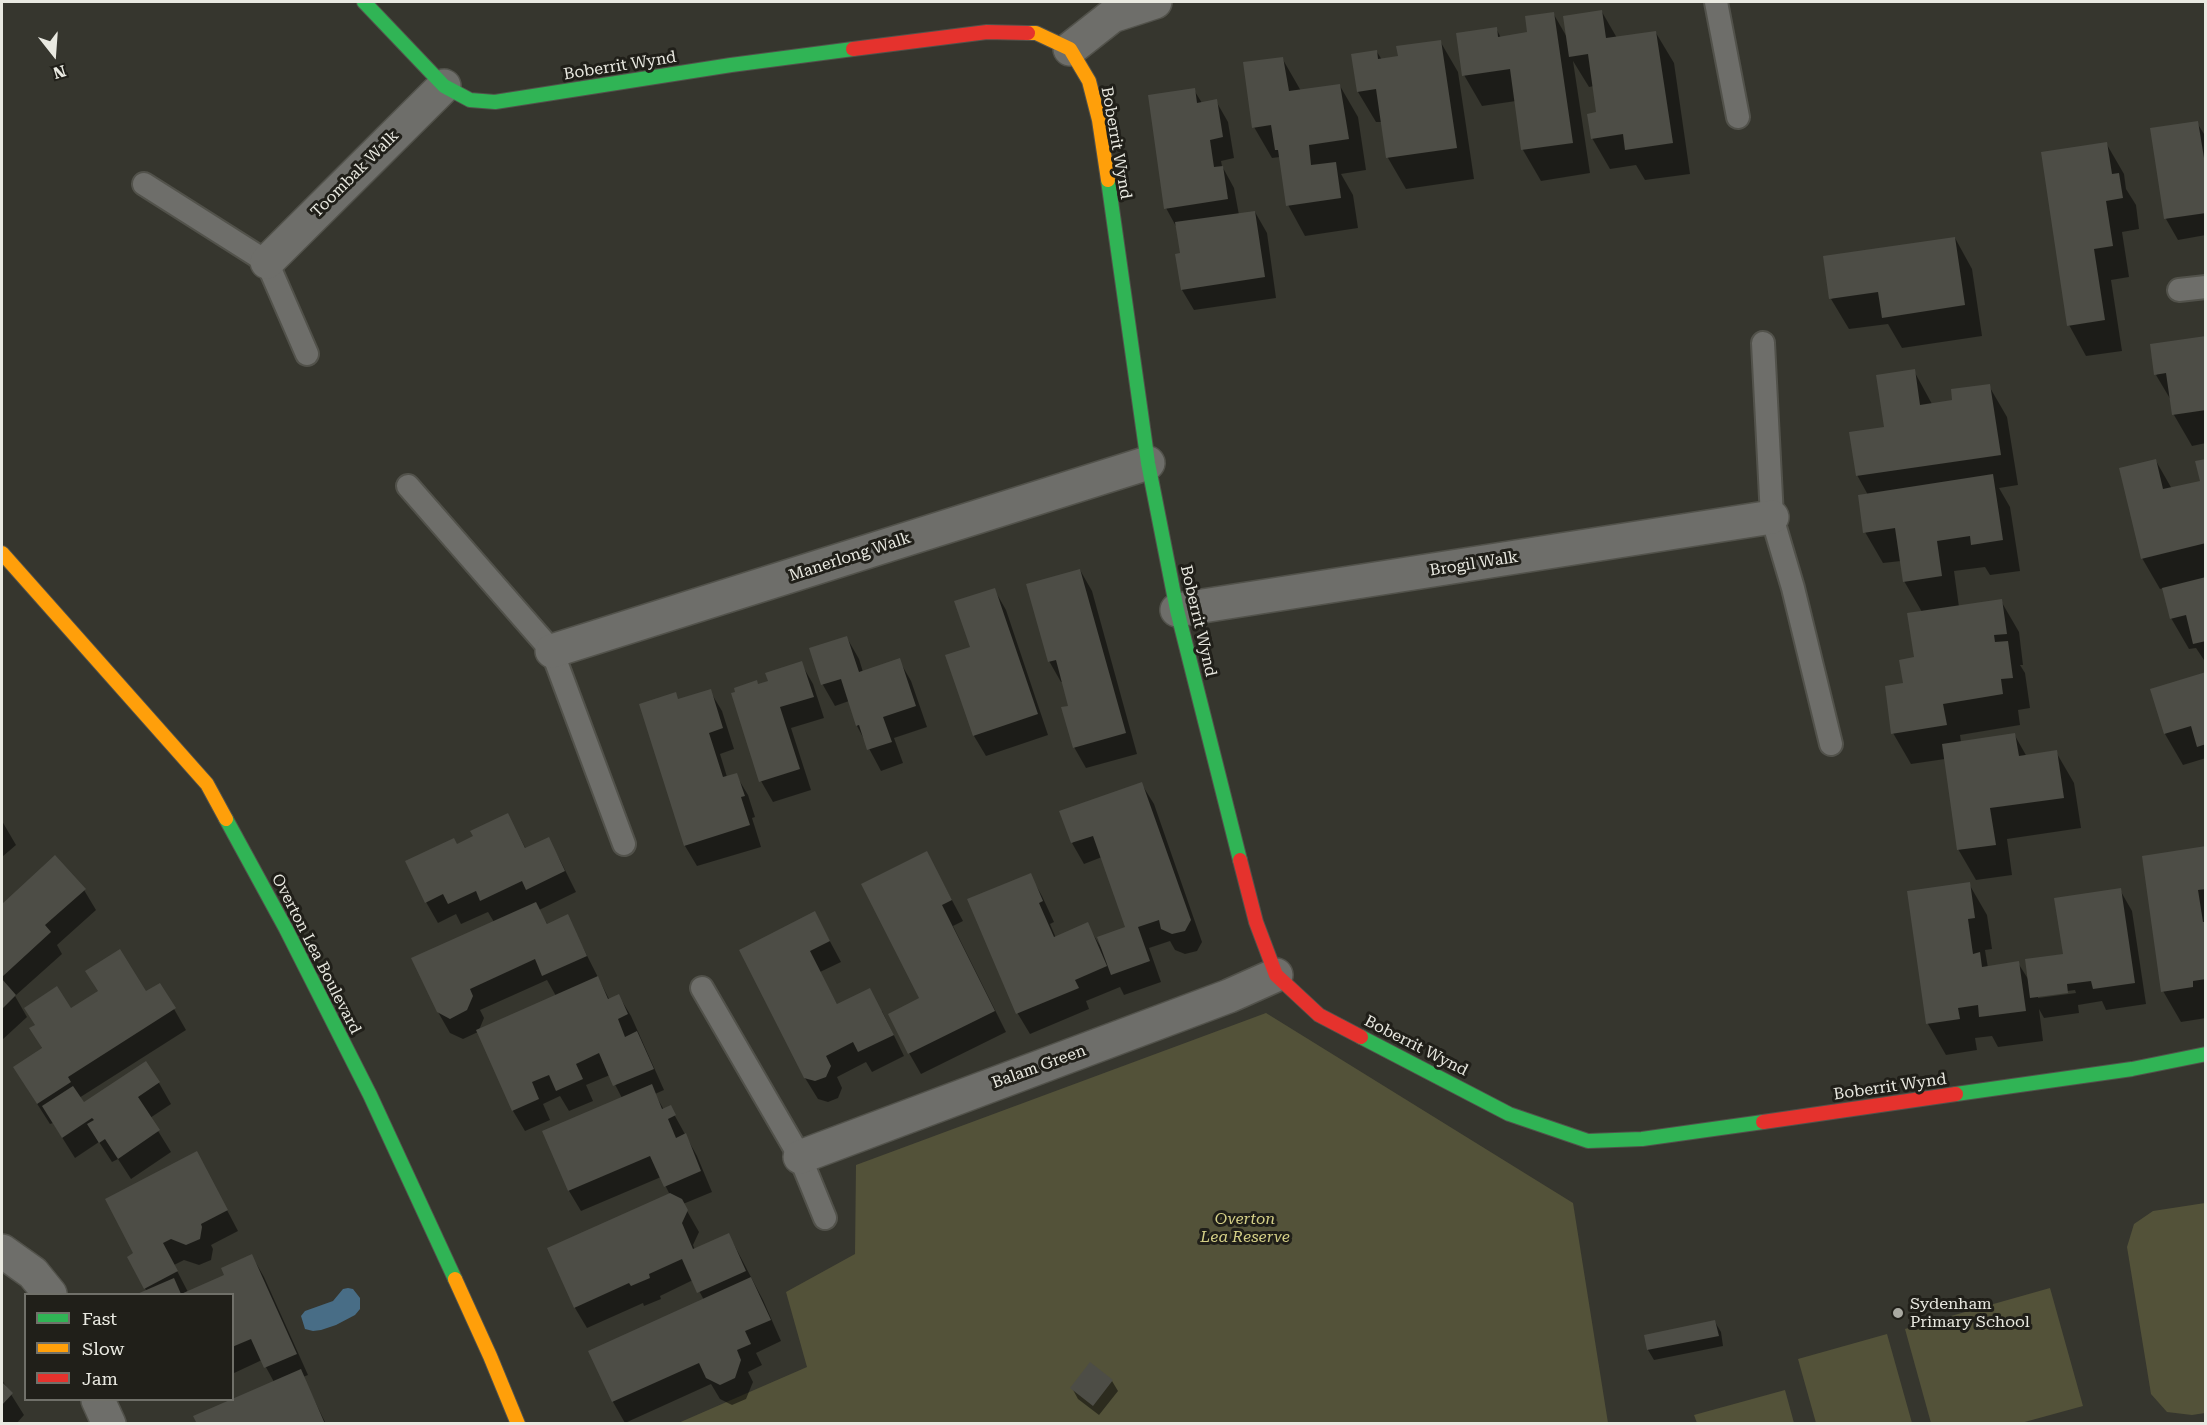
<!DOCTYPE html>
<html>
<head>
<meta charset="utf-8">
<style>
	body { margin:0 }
	#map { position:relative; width:2207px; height:1425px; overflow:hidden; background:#36362e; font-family:"Roboto Serif",serif }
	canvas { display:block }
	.frame { position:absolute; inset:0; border:3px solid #e9e9e1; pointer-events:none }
	.legend { position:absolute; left:24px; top:1293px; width:210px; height:108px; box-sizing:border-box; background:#201f19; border:2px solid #707069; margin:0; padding:8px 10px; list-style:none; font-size:18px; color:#e9e9e1 }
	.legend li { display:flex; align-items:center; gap:12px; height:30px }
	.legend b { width:30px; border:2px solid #707069 }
	.north { position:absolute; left:24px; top:24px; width:60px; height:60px; -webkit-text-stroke:4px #201f19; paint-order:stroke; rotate:163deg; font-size:16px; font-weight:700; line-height:24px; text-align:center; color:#e9e9e1 }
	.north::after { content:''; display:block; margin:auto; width:21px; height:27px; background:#e9e9e1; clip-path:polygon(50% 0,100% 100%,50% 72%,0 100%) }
</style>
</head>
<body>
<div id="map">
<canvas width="2207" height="1425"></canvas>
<div class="frame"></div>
<ul class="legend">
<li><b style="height:8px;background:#30b455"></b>Fast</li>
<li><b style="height:8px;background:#ff9f0a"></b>Slow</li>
<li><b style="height:8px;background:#e5322d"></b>Jam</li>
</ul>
<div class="north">N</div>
</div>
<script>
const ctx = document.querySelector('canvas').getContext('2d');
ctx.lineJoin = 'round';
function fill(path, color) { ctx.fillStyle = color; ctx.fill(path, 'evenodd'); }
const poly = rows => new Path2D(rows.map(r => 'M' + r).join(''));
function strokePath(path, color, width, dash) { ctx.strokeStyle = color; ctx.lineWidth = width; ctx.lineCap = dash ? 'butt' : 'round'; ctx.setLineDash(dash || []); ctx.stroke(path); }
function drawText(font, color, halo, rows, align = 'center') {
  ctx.font = font + ' "Roboto Serif",serif'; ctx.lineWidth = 6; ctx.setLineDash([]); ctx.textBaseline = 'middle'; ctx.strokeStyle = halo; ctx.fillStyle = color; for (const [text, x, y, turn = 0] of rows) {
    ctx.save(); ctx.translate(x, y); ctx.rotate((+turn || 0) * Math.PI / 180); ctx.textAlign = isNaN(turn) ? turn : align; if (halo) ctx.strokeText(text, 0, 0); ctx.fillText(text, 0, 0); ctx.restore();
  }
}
fill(poly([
	[1266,1013,1573,1203,1608,1423,676,1424,807,1367,786,1292,855,1254,856,1165],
	[2205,1203,2205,1413,2192,1415,2167,1412,2151,1394,2127,1247,2134,1224,2153,1211],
	[2050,1288,2083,1406,2021,1423,1931,1423,1905,1329],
	[1887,1334,1912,1423,1816,1423,1798,1359],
	[1785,1390,1794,1423,1697,1423,1694,1415]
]), '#535239');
fill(poly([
	[348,1288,353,1289,360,1298,360,1309,355,1315,336,1325,321,1330,313,1331,305,1329,301,1316,305,1311,333,1301,343,1289]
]), '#486d86');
fill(poly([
	[1602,12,1617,38,1656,33,1674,63,1690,174,1645,180,1636,165,1610,169,1592,138,1598,114,1594,86,1589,87,1573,61,1590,173,1541,181,1523,150,1516,101,1482,106,1464,75,1496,28,1501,38,1529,33,1553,13,1568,39],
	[1440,41,1458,72,1474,179,1406,189,1388,158,1382,122,1376,122,1358,92,1377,52,1382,60,1399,58],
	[1282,58,1301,91,1340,86,1358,117,1366,170,1341,174,1353,195,1358,228,1305,236,1288,205,1280,157,1272,158,1254,127],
	[1194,90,1202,103,1216,101,1228,122,1234,158,1221,161,1222,166,1234,188,1239,215,1255,212,1267,233,1276,298,1194,310,1182,290,1182,254,1178,230,1166,208],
	[2197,123,2206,137,2206,235,2178,240,2166,219],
	[2106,143,2124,174,2126,189,2136,205,2139,229,2122,232,2129,277,2111,280,2122,351,2086,356,2069,325],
	[1955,238,1972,269,1982,336,1902,348,1888,324,1849,329,1831,299],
	[2206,338,2206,443,2192,446,2174,415,2172,402,2156,375],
	[1914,371,1932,404,1954,401,1989,386,2007,417,2018,485,1999,488,2010,507,2020,571,1990,575,1985,567,1954,571,1959,607,2001,601,2019,632,2023,665,2020,665,2025,673,2030,708,2018,710,2020,725,1960,735,1961,742,2014,734,2027,757,2056,752,2074,783,2081,828,2007,839,2012,875,1976,880,1958,849,1945,759,1911,764,1893,733,1905,684,1916,658,1922,612,1904,581,1901,561,1883,563,1865,532,1868,495,1857,475,1886,428],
	[2206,460,2206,663,2196,648,2189,649,2171,618,2164,588,2160,589,2142,558,2156,461,2172,489,2202,482],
	[1080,570,1092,591,1137,754,1086,768,1074,747,1070,707,1063,682,1061,682,1049,661],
	[994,589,1006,610,1048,735,986,756,974,736,947,656,972,648],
	[847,638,859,659,863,672,899,660,911,681,927,727,894,738,903,763,881,771,857,726,849,701,835,706,823,685,811,649],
	[801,663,813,684,824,718,791,728,811,790,773,802,761,781,770,682],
	[2206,674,2206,758,2183,765,2165,734,2152,690],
	[710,691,722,711,734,749,720,754,727,777,736,775,748,795,755,817,752,818,761,847,697,866,685,846,641,705,678,700],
	[1141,783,1154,804,1202,942,1197,951,1185,954,1175,950,1170,941,1149,948,1161,982,1124,995,1120,987,1086,1001,1089,1009,1030,1034,1018,1014,969,900,1030,875,1042,896,1054,922,1050,924,1056,938,1087,924,1102,949,1127,928,1102,857,1084,864,1072,843],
	[508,815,526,849,548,839,560,860,576,892,539,910,548,925,567,916,609,999,619,996,631,1016,664,1090,655,1094,664,1110,670,1107,697,1156,712,1192,683,1204,699,1232,693,1245,695,1250,729,1235,763,1300,781,1341,756,1353,762,1365,748,1372,753,1382,746,1399,732,1405,720,1399,711,1384,625,1423,613,1402,590,1352,704,1300,693,1280,660,1296,661,1299,644,1306,643,1303,587,1328,575,1308,549,1249,670,1195,661,1177,581,1211,569,1191,544,1132,622,1098,610,1075,586,1085,593,1101,569,1111,560,1096,543,1104,550,1120,525,1131,513,1111,478,1032,463,1039,450,1033,438,1012,494,922,488,912,461,924,456,914,438,923,426,902,457,846,475,837],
	[547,980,556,996,479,1030,484,1018,480,1010],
	[2,821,16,845,2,857],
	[2206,848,2206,1018,2181,1022,2163,991],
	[927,853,963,921,953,926,1006,1032,921,1074,909,1053,921,999],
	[55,857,84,890,96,910,57,945,62,954,15,996,27,1017,2,1040,2,906],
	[1969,884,1987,915,1992,949,1985,950,1988,968,2018,963,2030,982,2064,956,2120,890,2132,911,2146,1004,2106,1010,2102,1001,2078,1005,2079,1013,2044,1018,2039,1009,2043,1041,1998,1047,1992,1036,1975,1038,1977,1050,1946,1055,1928,1024,1909,892],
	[2075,990,2076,993,2038,998,2038,995],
	[826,934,841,962,820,972,838,1006,882,1011,904,1056,872,1072,866,1062,837,1077,842,1088,838,1098,828,1102,818,1099,805,1078,741,950],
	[146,993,174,1009,186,1030,79,1098,83,1104,146,1063,159,1083,171,1104,150,1118,171,1152,131,1179,118,1159,112,1162,99,1142,75,1158,53,1123,50,1124,27,1088,43,1050,31,1028,71,1010],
	[208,1174,238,1231,211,1245,213,1249,211,1260,199,1265,184,1260,174,1265,188,1292,226,1275,252,1256,264,1277,308,1375,303,1377,326,1424,198,1424,274,1382,262,1360,232,1374,232,1294,141,1294,147,1292,129,1257,135,1254],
	[1715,1322,1721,1332,1723,1346,1654,1360,1648,1350,1646,1336],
	[1091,1364,1112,1381,1118,1391,1099,1415,1078,1399,1072,1388],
	[2,1380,24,1415,16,1424,2,1424]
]), '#0007');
fill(poly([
	[1602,10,1606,38,1656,31,1673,143,1625,150,1623,134,1591,139,1587,114,1596,112,1588,54,1569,57,1563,16],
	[1554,12,1573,143,1521,150,1510,69,1462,76,1456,33,1497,27,1498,37,1527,32,1525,16],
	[1441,40,1457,148,1386,158,1376,89,1357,92,1351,54,1377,50,1378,59,1398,56,1396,46],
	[1283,57,1289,91,1340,84,1349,139,1309,145,1311,165,1336,162,1341,198,1286,206,1278,150,1275,150,1271,125,1252,128,1243,62],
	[1195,88,1197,103,1217,99,1223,137,1210,140,1214,167,1223,166,1228,199,1164,209,1148,95],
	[2198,121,2204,158,2206,158,2206,213,2164,219,2150,128],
	[2107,142,2112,174,2119,173,2123,198,2106,201,2113,246,2094,249,2105,320,2067,326,2041,152],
	[1255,211,1265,277,1181,290,1175,254,1180,253,1175,222],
	[1955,237,1965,305,1882,318,1878,292,1829,299,1823,256],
	[2206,336,2206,410,2172,415,2166,373,2154,375,2150,344],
	[1915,369,1920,405,1952,400,1951,389,1990,384,2001,455,1856,476,1849,432,1884,427,1876,375],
	[2156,459,2163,489,2200,481,2195,461,2206,459,2206,543,2141,559,2119,468],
	[1993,474,2003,540,1971,545,1970,536,1937,541,1942,576,1903,582,1895,528,1863,533,1858,495],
	[1080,569,1126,733,1073,748,1061,707,1068,706,1056,660,1048,662,1026,584],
	[2206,577,2206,641,2193,644,2186,615,2170,619,2162,588],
	[995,588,1038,714,973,736,945,655,970,647,954,601],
	[2002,599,2007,634,1994,635,1995,642,2008,641,2013,678,2001,679,2003,694,1943,704,1947,725,1891,734,1885,686,1903,683,1899,660,1914,657,1907,613],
	[847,636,859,672,900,658,916,706,883,717,892,742,867,750,859,725,856,726,841,679,821,685,809,648],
	[802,661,814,697,780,707,800,769,759,782,731,693,735,692,734,688,757,680,758,684,768,681,765,673],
	[2206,672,2206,744,2197,747,2191,726,2164,734,2150,689],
	[711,689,723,728,709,733,723,777,737,773,745,796,741,797,750,825,684,846,639,704,676,692,678,699],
	[2015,733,2019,756,2057,750,2064,798,1990,808,1996,845,1957,850,1942,744],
	[1142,782,1191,920,1185,931,1172,934,1161,929,1159,920,1138,927,1150,961,1111,975,1097,937,1125,927,1093,836,1071,843,1059,811],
	[508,813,525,848,549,837,565,871,526,890,522,881,480,901,476,891,448,904,443,894,425,903,405,861,454,838,457,844,473,836,470,831],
	[2206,846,2206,889,2198,890,2203,922,2206,922,2206,979,2193,981,2193,987,2161,992,2142,856],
	[927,851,952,900,942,905,995,1011,908,1054,888,1014,919,998,861,884],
	[55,855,86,889,45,925,51,932,2,977,2,904],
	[1031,873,1043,901,1039,903,1054,937,1088,922,1107,966,1075,980,1079,988,1016,1014,967,899],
	[1970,882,1975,918,1968,919,1973,954,1980,952,1982,967,2019,961,2026,1011,1979,1017,1978,1005,1958,1008,1960,1019,1926,1024,1907,891],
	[2121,888,2135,983,2093,989,2091,981,2067,984,2068,993,2030,998,2025,959,2063,954,2054,898],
	[536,902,547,924,568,914,587,956,542,976,535,959,470,989,473,996,467,1010,450,1019,437,1012,411,958],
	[815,911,830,941,810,951,837,1004,870,988,894,1035,858,1052,853,1042,826,1056,831,1066,826,1077,815,1081,804,1078,739,950],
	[120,949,146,991,160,983,176,1008,68,1077,71,1082,37,1104,13,1067,42,1048,29,1028,35,1025,24,1008,57,986,71,1008,98,991,85,971],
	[598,976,608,999,619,994,628,1014,618,1019,625,1037,637,1031,654,1069,613,1086,599,1053,576,1064,583,1079,556,1091,549,1075,532,1082,539,1099,512,1111,476,1030],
	[2,979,16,995,2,1009],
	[146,1061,160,1082,138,1097,160,1130,118,1159,105,1139,99,1143,87,1124,94,1120,92,1118,62,1138,42,1106,73,1086,84,1102],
	[652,1084,662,1109,671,1105,676,1115,668,1119,676,1138,686,1133,701,1171,664,1187,650,1156,568,1191,542,1131],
	[197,1151,228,1210,201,1224,202,1227,200,1239,186,1245,171,1239,163,1243,178,1271,144,1289,127,1257,133,1253,105,1199],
	[670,1193,682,1199,688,1210,682,1223,693,1249,729,1233,746,1271,697,1293,682,1259,649,1274,650,1278,631,1286,629,1283,574,1308,547,1248],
	[252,1254,297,1354,264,1368,251,1339,232,1347,232,1294,137,1294,174,1278,181,1294,224,1275,221,1268],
	[751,1277,771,1320,745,1331,751,1344,737,1350,741,1360,735,1378,720,1385,706,1378,699,1363,612,1402,588,1351],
	[1715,1320,1719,1336,1647,1350,1644,1335],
	[1090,1362,1113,1380,1093,1406,1070,1388],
	[301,1369,325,1424,197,1424,193,1416],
	[2,1382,13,1393,2,1405]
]), '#4d4d46');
const lane = poly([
	[1716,2,1738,117],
	[144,184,267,262,307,354],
	[2179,290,2206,287],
	[1763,343,1772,517,1793,588,1831,744],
	[408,486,552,651,624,844],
	[702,988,800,1157,825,1218]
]);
const street = poly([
	[1070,49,1112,16,1155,2],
	[267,262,444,86],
	[1177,610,1772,517],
	[552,651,1148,463],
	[800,1157,1229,996,1276,975],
	[2,1251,33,1273,50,1294],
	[98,1400,109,1424]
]);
const fast = poly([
	[364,2,444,86,470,100,495,102,731,65,853,49],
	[1108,180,1148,463,1177,610,1240,860],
	[226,819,286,929,370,1095,455,1279],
	[1361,1037,1509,1114,1588,1141,1642,1139,1763,1122],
	[1956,1094,2132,1069,2206,1054]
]);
const slow = poly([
	[1028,33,1036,33,1070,49,1089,81,1099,120,1108,180],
	[2,553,207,784,226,819],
	[455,1279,490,1356,518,1424]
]);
const jam = poly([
	[853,49,987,32,1028,33],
	[1240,860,1256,922,1276,975,1319,1015,1361,1037],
	[1763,1122,1956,1094]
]);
strokePath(lane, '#52524b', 26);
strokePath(street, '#52524b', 36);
strokePath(fast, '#52524b', 16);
strokePath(slow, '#52524b', 16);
strokePath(jam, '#52524b', 16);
strokePath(lane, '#6e6e6a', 22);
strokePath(street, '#6e6e6a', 33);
strokePath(fast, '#30b455', 14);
strokePath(slow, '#ff9f0a', 14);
strokePath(jam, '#e5322d', 14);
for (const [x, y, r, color] of [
	[1898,1313,6,"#aaaaa2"]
]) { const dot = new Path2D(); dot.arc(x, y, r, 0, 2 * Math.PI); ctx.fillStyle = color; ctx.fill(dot); strokePath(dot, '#201f19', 2); }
drawText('16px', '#e9e9e1', '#201f19', [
	["Boberrit Wynd",620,66,-9],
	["Boberrit Wynd",1116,143,80],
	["Toombak Walk",355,174,-45],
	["Manerlong Walk",850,557,-18],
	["Brogil Walk",1474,564,-9],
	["Boberrit Wynd",1198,621,77],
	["Overton Lea Boulevard",316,954,63],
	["Boberrit Wynd",1416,1046,27],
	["Balam Green",1039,1067,-20],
	["Boberrit Wynd",1890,1087,-8]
]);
drawText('italic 16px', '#d5d087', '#201f19', [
	["Overton",1245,1219],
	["Lea Reserve",1245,1237]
]);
drawText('16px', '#e9e9e1', '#201f19', [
	["Sydenham",1910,1304],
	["Primary School",1910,1322]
], 'left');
</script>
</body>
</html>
